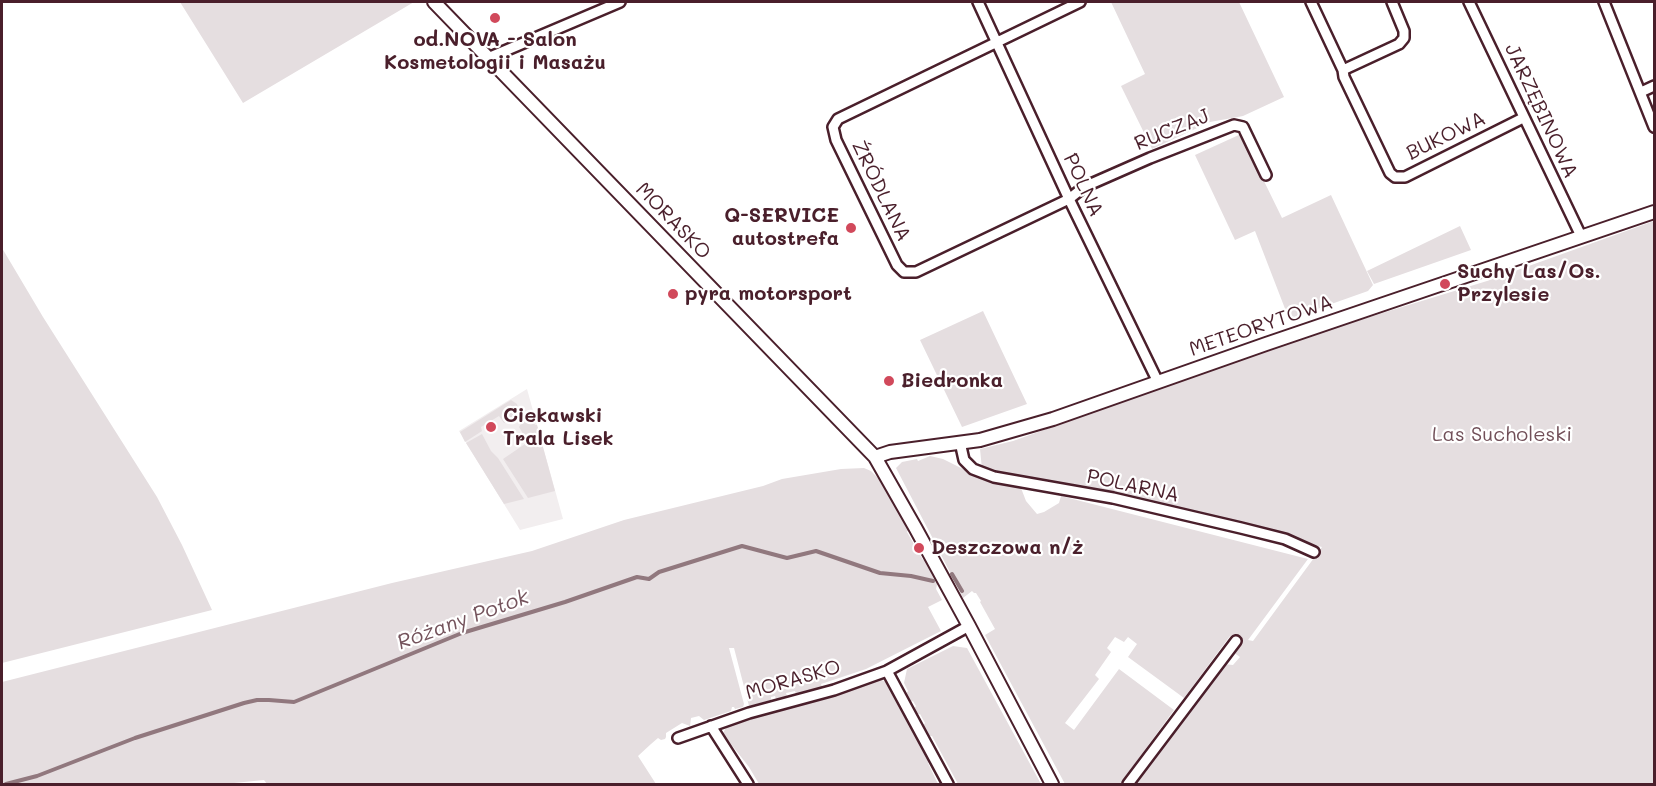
<!DOCTYPE html>
<html>
<head>
<meta charset="utf-8">
<style>
	body { margin:0 }
	#map { position:relative; width:1656px; height:786px; overflow:hidden; background:#fff; font-family:Mali,sans-serif }
	canvas { display:block }
	.frame { position:absolute; inset:0; border:3px solid #4a1f2b; pointer-events:none }
</style>
</head>
<body>
<div id="map">
<canvas width="1656" height="786"></canvas>
<div class="frame"></div>
</div>
<script>
const ctx = document.querySelector('canvas').getContext('2d');
ctx.lineJoin = 'round';
function fill(path, color) { ctx.fillStyle = color; ctx.fill(path, 'evenodd'); }
const poly = rows => new Path2D(rows.map(r => 'M' + r).join(''));
function strokePath(path, color, width, dash) { ctx.strokeStyle = color; ctx.lineWidth = width; ctx.lineCap = dash ? 'butt' : 'round'; ctx.setLineDash(dash || []); ctx.stroke(path); }
function drawText(font, color, halo, rows, align = 'center') {
  ctx.font = font + ' Mali,sans-serif'; ctx.lineWidth = 4.5; ctx.setLineDash([]); ctx.textBaseline = 'middle'; ctx.strokeStyle = halo; ctx.fillStyle = color; for (const [text, x, y, turn = 0] of rows) {
    ctx.save(); ctx.translate(x, y); ctx.rotate((+turn || 0) * Math.PI / 180); ctx.textAlign = isNaN(turn) ? turn : align; if (halo) ctx.strokeText(text, 0, 0); ctx.fillText(text, 0, 0); ctx.restore();
  }
}
fill(poly([
	[527,389,563,519,520,530,459,431]
]), '#f2eeef');
fill(poly([
	[180,2,414,2,243,103],
	[1111,2,1239,2,1284,97,1243,116,1210,122,1152,149,1121,86,1145,74],
	[1241,134,1282,218,1331,195,1373,285,1368,291,1289,319,1255,231,1235,240,1195,155],
	[1654,221,1654,784,1134,784,1224,664,1233,665,1240,657,1233,652,1242,639,1230,636,1184,698,1128,657,1137,644,1128,637,1124,642,1115,637,1107,648,1111,652,1095,675,1099,679,1065,723,1074,730,1119,669,1174,710,1120,784,1065,784,985,635,995,629,980,602,981,601,976,593,974,593,972,591,963,598,931,535,896,468,902,462,917,459,918,461,930,456,943,459,975,475,1001,484,1021,488,1026,501,1037,514,1044,512,1059,503,1061,496,1308,559,1248,640,1253,641,1322,547,1114,495,982,469,980,449,1013,441,1304,337,1487,281],
	[1460,226,1471,250,1374,284,1367,271],
	[2,248,43,317,157,497,182,545,212,610,2,663],
	[983,311,1027,404,962,427,920,340],
	[511,400,517,404,518,408,513,417,504,423,499,416,481,427,482,431,465,442,460,432],
	[532,415,535,425,537,425,541,438,537,441,541,440,555,491,528,498,503,459,528,442,519,427,524,419],
	[482,434,491,451,498,458,524,499,504,504,466,443],
	[864,468,871,471,882,482,909,529,907,532,923,560,925,559,925,556,938,580,936,589,942,600,928,607,941,631,866,669,821,684,822,687,796,694,795,691,786,693,787,696,776,699,775,696,771,697,771,700,749,706,734,648,729,648,744,704,743,707,735,709,734,707,732,707,731,711,704,720,699,716,691,718,690,726,682,723,666,733,666,737,665,739,661,740,658,738,651,744,638,756,656,784,267,784,264,780,224,784,2,784,2,682,392,583,532,551,624,520,763,486,782,479,841,469],
	[953,646,967,648,1041,784,958,784,932,736,929,736,923,726,925,723,920,714,917,714,914,709,916,706,913,701,910,702,906,694,908,691,904,683,907,669],
	[879,679,887,682,931,760,928,763,938,784,759,784,749,767,723,734,725,729,734,722]
]), '#e5dee0');
strokePath(poly([
	[952,574,962,591],
	[6,784,37,776,135,738,244,703,257,700,269,700,294,702,462,633,565,602,637,577,649,579,659,572,742,546,787,558,816,551,880,573,911,576,933,581]
]), '#91787e', 4);
const street = poly([
	[978,2,1069,199,1158,382],
	[1080,2,838,119,833,127,836,140,897,265,904,272,916,272,1069,199,1084,187,1150,158,1234,125,1243,127,1266,175],
	[1311,2,1343,70,1399,44,1404,38,1404,31,1392,2],
	[1469,2,1581,236],
	[1604,2,1654,127],
	[488,58,620,2],
	[1343,70,1344,77,1390,173,1395,177,1405,177,1523,118],
	[1641,92,1654,86],
	[960,442,964,460,973,469,994,477,1113,498,1241,528,1285,539,1314,552],
	[887,671,948,784],
	[711,726,748,784],
	[678,738,749,713,834,690,887,671,969,626],
	[1128,784,1236,641]
]);
const secondary = poly([
	[434,2,875,457,916,529,969,626,1052,784],
	[875,457,890,452,980,440,1053,419,1266,344,1654,212]
]);
strokePath(street, '#4a1f2b', 14);
strokePath(secondary, '#4a1f2b', 16);
strokePath(street, '#fff', 9);
strokePath(secondary, '#fff', 12);
for (const [x, y, r, color] of [
	[495,18,6,"#d1495b"],
	[851,228,6,"#d1495b"],
	[1445,284,6,"#d1495b"],
	[673,294,6,"#d1495b"],
	[889,381,6,"#d1495b"],
	[491,427,6,"#d1495b"],
	[919,548,6,"#d1495b"]
]) { const dot = new Path2D(); dot.arc(x, y, r, 0, 2 * Math.PI); ctx.fillStyle = color; ctx.fill(dot); strokePath(dot, '#fff', 2); }
drawText('bold 20px', '#4a1f2b', '#fff', [
	["od.NOVA - Salon",495,40,"center"],
	["Kosmetologii i Masażu",495,63,"center"],
	["Q-SERVICE",839,216,"right"],
	["autostrefa",839,239,"right"],
	["Suchy Las/Os.",1457,272],
	["Przylesie",1457,295],
	["pyra motorsport",685,294],
	["Biedronka",901,381],
	["Ciekawski",503,416],
	["Trala Lisek",503,439],
	["Deszczowa n/ż",931,548]
], 'left');
drawText('20px', '#4a1f2b', '#fff', [
	["JARZĘBINOWA",1541,111,65],
	["RUCZAJ",1172,130,-22],
	["BUKOWA",1446,136,-26],
	["POLNA",1083,185,65],
	["ŹRÓDLANA",881,191,64],
	["MORASKO",673,221,46],
	["METEORYTOWA",1261,326,-19],
	["POLARNA",1133,486,12],
	["MORASKO",793,680,-16]
]);
drawText('20px', '#714f58', '#fff', [
	["Las Sucholeski",1502,435]
]);
drawText('italic 21px', '#74535c', '#fff', [
	["Różany Potok",463,620,-20]
]);
</script>
</body>
</html>
